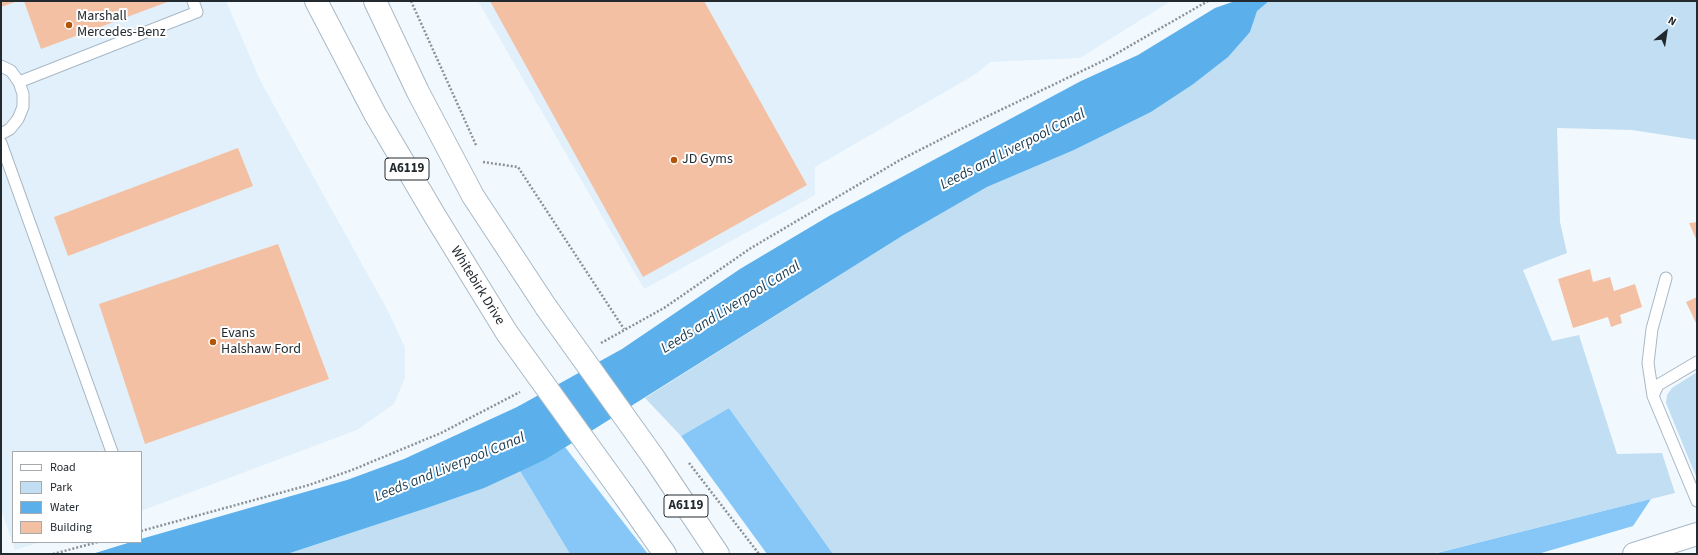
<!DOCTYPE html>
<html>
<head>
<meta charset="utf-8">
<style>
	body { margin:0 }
	#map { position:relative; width:1698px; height:555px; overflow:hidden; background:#f2f9fe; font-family:"Source Sans 3",sans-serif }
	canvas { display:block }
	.frame { position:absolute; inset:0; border:2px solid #232a2f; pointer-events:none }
	.legend { position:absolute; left:12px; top:451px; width:130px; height:92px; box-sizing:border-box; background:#fff; border:1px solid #a7aaac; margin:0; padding:5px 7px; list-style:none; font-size:12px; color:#232a2f }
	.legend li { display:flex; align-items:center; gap:8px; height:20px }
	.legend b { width:20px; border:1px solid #a7aaac }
	.north { position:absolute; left:1646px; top:12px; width:40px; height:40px; -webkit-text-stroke:3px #fff; paint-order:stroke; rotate:30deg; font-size:11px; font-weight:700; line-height:16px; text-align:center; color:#232a2f }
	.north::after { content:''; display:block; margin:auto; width:14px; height:18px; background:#232a2f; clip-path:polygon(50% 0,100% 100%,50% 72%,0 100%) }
</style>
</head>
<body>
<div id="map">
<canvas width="1698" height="555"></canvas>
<div class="frame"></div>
<ul class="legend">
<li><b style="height:5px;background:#fff"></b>Road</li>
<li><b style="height:11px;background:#c2def3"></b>Park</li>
<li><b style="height:11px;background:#5bb0eb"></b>Water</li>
<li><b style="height:11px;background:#f4c0a3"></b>Building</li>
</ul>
<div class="north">N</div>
</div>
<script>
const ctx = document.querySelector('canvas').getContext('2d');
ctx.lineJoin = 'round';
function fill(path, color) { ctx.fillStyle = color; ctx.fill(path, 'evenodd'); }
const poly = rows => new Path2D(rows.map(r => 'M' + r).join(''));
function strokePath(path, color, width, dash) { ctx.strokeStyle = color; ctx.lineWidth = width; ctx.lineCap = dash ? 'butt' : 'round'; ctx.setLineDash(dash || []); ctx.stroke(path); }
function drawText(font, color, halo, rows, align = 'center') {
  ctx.font = font + ' "Source Sans 3",sans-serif'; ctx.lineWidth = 4; ctx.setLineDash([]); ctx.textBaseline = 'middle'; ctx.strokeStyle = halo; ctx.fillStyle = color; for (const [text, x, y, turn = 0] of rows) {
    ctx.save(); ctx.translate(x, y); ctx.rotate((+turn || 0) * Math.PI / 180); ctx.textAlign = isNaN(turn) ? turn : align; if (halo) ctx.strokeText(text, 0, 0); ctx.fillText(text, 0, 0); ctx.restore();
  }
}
fill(poly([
	[1,1,226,1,261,82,387,309,405,347,405,378,394,404,357,430,141,511,141,452,13,452,13,542,41,542,15,550,1,509],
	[478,1,1171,1,1080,58,990,62,976,74,815,167,815,195,644,289]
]), '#e1f0fb');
fill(poly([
	[1269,1,1697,1,1697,140,1632,130,1557,128,1560,222,1567,253,1523,270,1552,341,1579,335,1617,454,1662,453,1675,493,1432,554,833,554,729,408,681,436,645,398,902,236,987,187,1074,150,1151,112,1192,85,1250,32,1257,10],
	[1697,372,1697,479,1666,403,1667,395,1672,388],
	[520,471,570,554,287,554,427,508,483,488]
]), '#c2def3');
fill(poly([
	[729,408,833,554,767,554,681,436],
	[565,447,648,554,570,554,520,471,545,460],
	[1651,499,1633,526,1538,554,1433,554]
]), '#86c7f7');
fill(poly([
	[1235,1,1269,1,1257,11,1250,32,1228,57,1192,85,1151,112,1074,150,987,187,902,236,545,460,484,488,427,508,287,554,92,554,131,542,141,542,141,539,347,480,404,459,517,407,622,349,740,269,829,216,1081,81,1138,55,1215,8]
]), '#5bb0eb');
fill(poly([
	[1,1,18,1,1,7],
	[24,1,170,1,41,49],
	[490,1,704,1,807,185,643,277],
	[238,148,253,186,68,256,54,217],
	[1697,222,1697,241,1689,223],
	[278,244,329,379,145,444,99,304],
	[1590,269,1593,282,1610,277,1614,291,1635,284,1642,307,1620,315,1622,323,1611,327,1608,317,1573,328,1558,279],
	[1697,297,1697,325,1686,302]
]), '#f4c0a3');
const service = poly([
	[1,66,11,71,19,82,23,94,23,107,18,119,10,129,1,134],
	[19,82,197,12,193,1],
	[1,143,112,452],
	[1697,362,1658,385,1653,396,1697,501],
	[1653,396,1648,363,1652,329,1666,278]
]);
const primary = poly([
	[1634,554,1697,534]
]);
const trunk = poly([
	[316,1,375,114,435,216,507,333],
	[375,1,418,92,473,196,546,307],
	[654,458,718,554],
	[623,494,665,554]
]);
strokePath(service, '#a8b8c5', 13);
strokePath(primary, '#a8b8c5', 24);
strokePath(trunk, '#a8b8c5', 24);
strokePath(poly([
	[411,1,476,145],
	[483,162,518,167,624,329],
	[601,343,664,308,751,248,900,160,965,127,1107,59,1208,1],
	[689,463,759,554],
	[141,531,309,485,352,470,441,433,520,392],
	[53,554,98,542]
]), '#8b9297', 2.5, [2, 2]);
strokePath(service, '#fff', 11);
strokePath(primary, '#fff', 22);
strokePath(trunk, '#fff', 22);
const trunkBridge = poly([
	[546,307,654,458],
	[507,333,623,494]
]);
strokePath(trunkBridge, '#a8b8c5', 24, []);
strokePath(trunkBridge, '#fff', 22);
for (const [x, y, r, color] of [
	[69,25,4,"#b35406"],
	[674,160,4,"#b35406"],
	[213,342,4,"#b35406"]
]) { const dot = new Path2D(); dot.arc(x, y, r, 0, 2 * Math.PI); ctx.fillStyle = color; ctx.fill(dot); strokePath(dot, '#fff', 1.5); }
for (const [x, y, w] of [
	[407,169,44],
	[686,506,44]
]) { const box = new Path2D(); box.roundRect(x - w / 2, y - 11, w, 22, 3); ctx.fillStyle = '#fff'; ctx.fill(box); strokePath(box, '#232a2f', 1); }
drawText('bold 13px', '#232a2f', null, [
	["A6119",407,169],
	["A6119",686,506]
]);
drawText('14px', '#232a2f', '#fff', [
	["Marshall",77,17],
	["Mercedes-Benz",77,33],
	["JD Gyms",682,160],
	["Evans",221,334],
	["Halshaw Ford",221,350]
], 'left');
drawText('14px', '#232a2f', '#fff', [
	["Whitebirk Drive",477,286,58]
]);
drawText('italic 15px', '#183c54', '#fff', [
	["Leeds and Liverpool Canal",1013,150,-27],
	["Leeds and Liverpool Canal",731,308,-32],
	["Leeds and Liverpool Canal",450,468,-22]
]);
</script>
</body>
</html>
